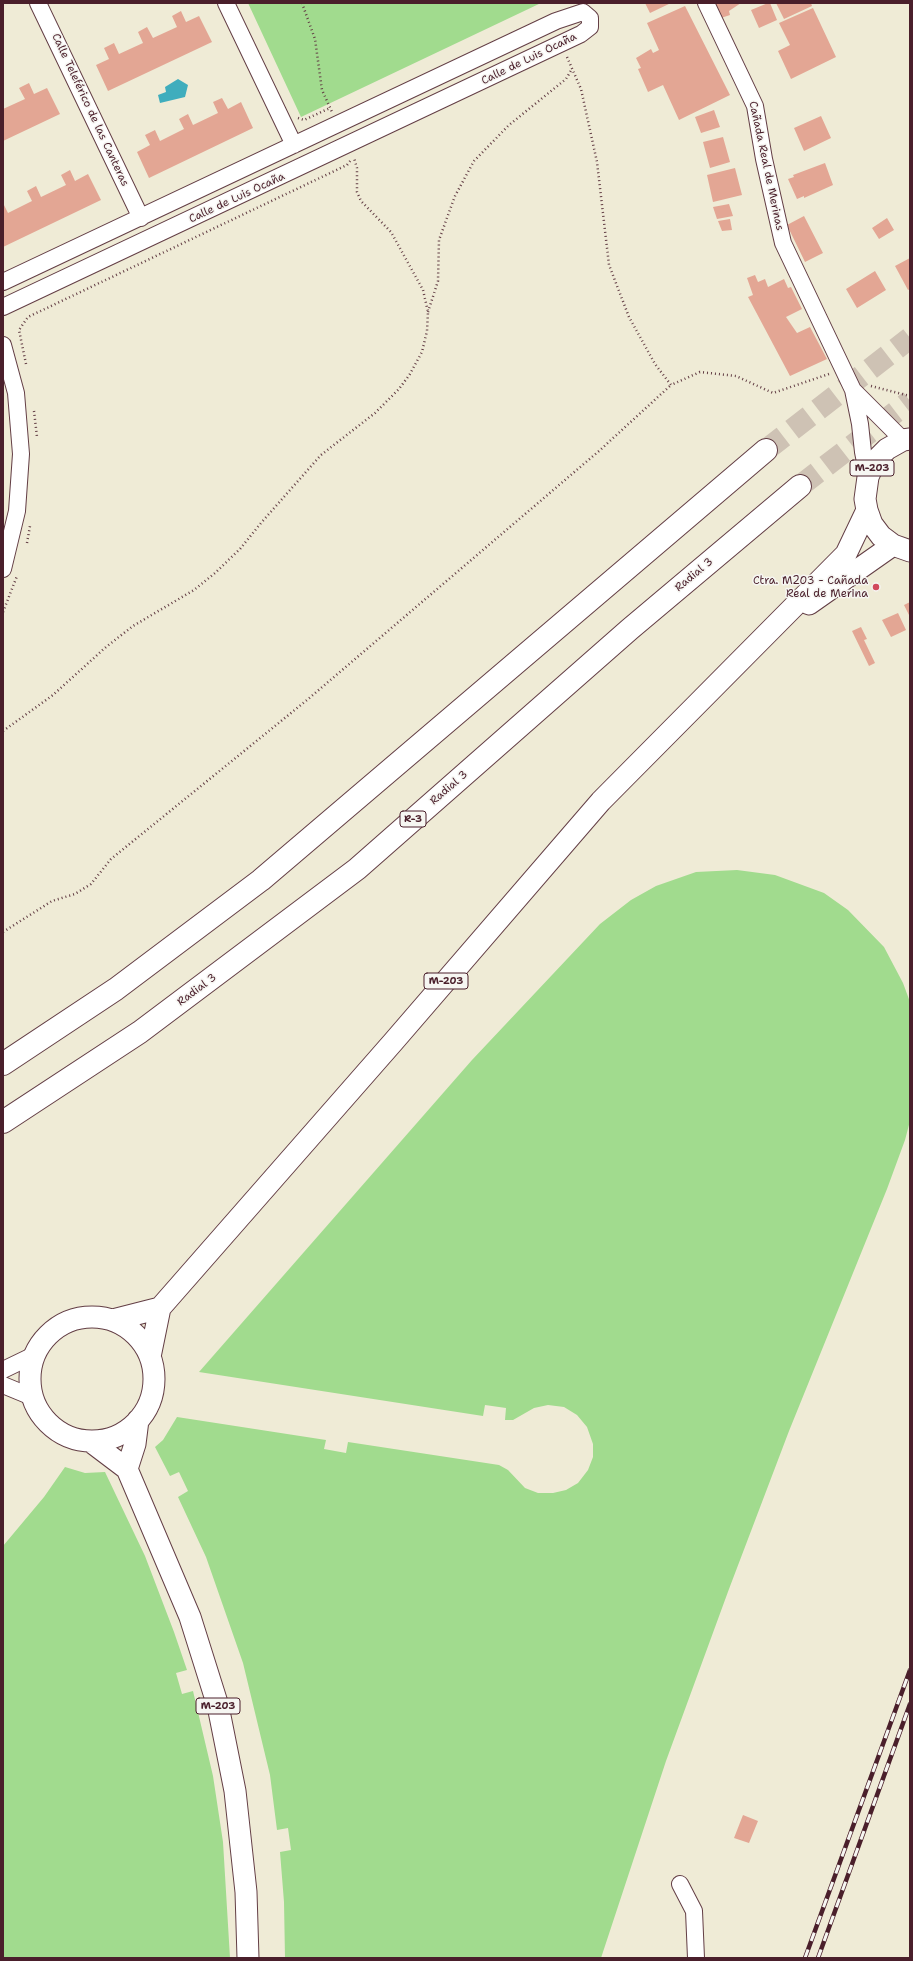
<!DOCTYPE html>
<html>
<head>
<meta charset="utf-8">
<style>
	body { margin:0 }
	#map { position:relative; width:913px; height:1961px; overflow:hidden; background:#efebd6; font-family:"Shantell Sans",sans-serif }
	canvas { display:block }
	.frame { position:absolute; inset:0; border:4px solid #4a1f2b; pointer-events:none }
</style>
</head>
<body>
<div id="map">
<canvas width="913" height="1961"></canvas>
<div class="frame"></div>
</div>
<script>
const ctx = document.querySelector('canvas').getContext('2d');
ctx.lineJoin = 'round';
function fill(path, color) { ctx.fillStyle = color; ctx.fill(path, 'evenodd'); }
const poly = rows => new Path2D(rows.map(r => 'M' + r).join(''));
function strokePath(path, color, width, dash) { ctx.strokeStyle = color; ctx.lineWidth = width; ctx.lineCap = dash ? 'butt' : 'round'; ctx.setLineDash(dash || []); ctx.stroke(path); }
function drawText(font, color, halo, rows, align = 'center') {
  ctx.font = font + ' "Shantell Sans",sans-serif'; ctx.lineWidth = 3; ctx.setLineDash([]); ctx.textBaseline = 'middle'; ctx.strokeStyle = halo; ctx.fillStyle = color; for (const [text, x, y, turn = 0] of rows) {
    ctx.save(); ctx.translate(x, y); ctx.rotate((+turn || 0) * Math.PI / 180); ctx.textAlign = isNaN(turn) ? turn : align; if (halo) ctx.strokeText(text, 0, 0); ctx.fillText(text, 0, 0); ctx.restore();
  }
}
fill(poly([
	[248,3,541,3,301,117],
	[737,870,775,875,824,893,848,910,884,947,903,983,910,1002,910,1121,905,1140,887,1189,789,1431,729,1589,666,1761,601,1958,285,1958,284,1902,280,1852,291,1850,288,1828,277,1830,270,1775,243,1663,206,1557,178,1497,188,1491,179,1472,170,1476,155,1447,163,1440,177,1417,326,1440,324,1449,346,1453,348,1442,499,1465,508,1470,525,1488,538,1493,553,1493,566,1490,578,1483,588,1470,593,1457,593,1444,587,1427,577,1415,564,1407,548,1405,534,1408,513,1420,505,1420,506,1408,485,1405,483,1416,199,1372,472,1060,600,924,631,900,656,886,696,872],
	[65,1467,85,1473,105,1472,145,1556,174,1632,187,1670,176,1673,182,1694,193,1691,213,1776,223,1842,230,1958,3,1958,3,1546,44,1497]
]), '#a1db8e');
fill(poly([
	[178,79,188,85,185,97,160,103,158,95,166,92,165,87]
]), '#3fadbd');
fill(poly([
	[645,3,671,3,650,13],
	[714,3,741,3,729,11,730,15,721,18],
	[768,3,770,3,777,20,759,28,751,10],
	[776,3,811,3,812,6,784,19],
	[685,6,730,95,679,120,663,85,648,92,638,69,641,68,636,58,651,49,653,53,659,50,647,23],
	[813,8,836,57,791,79,778,51,790,45,779,23],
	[181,11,186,22,199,16,212,42,108,91,96,65,109,59,104,48,114,43,119,54,143,43,138,32,147,27,153,38,177,27,172,16],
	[29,83,34,94,47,88,60,114,3,141,3,109,25,99,19,88],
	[222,98,228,109,241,102,253,128,149,178,137,152,150,145,145,135,155,130,160,141,184,129,179,119,188,114,193,125,218,113,213,102],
	[714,110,720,127,701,133,695,117],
	[821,116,831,138,804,151,794,128],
	[723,137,730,162,710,168,703,142],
	[825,163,833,185,804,198,804,196,797,199,788,179,794,177,793,175],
	[735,168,742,195,713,202,707,175],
	[70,170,75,181,88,174,101,200,3,247,3,203,8,213,32,201,27,191,36,186,41,197,66,185,61,175],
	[729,204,733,216,717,219,713,207],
	[804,216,823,253,805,262,787,225],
	[887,218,894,230,879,239,872,228],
	[730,219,732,230,722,231,718,221],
	[910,258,910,289,908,290,895,266],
	[875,271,886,290,857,308,846,289],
	[755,275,758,282,765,279,768,287,784,279,788,288,791,287,802,309,786,317,797,333,810,327,827,359,790,376,748,297,753,295,747,278],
	[910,602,910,617,904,605],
	[898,613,906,630,891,637,882,620],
	[861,627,867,639,864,640,875,663,869,666,852,631],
	[743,1815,758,1821,749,1843,734,1838]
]), '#e3a694');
strokePath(poly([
	[766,450,910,338],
	[800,486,910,401]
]), '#cec2b4', 22, [22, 11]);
const minor = poly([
	[38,3,141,218],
	[226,3,294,145],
	[706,3,755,106,764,159,783,243,853,390,860,424,863,452,868,477],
	[3,282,556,21,583,12,590,18,590,27,581,34,3,307],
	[3,345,16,393,21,454,17,511,3,569],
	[853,390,903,440],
	[3,1370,34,1355],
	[3,1385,32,1397],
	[680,1884,694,1911,696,1958]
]);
const major = poly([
	[910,439,903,440,887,449,875,461,868,477,865,499,867,510,872,524,881,536,893,545,910,551],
	[809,604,893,545],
	'30 1379a62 62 0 1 1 124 0a62 62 0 1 1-124 0Z',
	[113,1320,160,1308],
	[150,1357,160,1308,394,1041,601,801,846,554,867,510],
	[90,1441,127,1469],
	[127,1469,190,1617,218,1706,235,1791,246,1892,248,1958],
	[127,1469,135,1444,138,1420]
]);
const highway = poly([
	[3,1064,116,989,261,880,766,450],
	[3,1122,140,1032,357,869,630,629,800,486]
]);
strokePath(minor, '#633e45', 18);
strokePath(major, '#633e45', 23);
strokePath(highway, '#633e45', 24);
strokePath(poly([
	[302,3,315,39,322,90,332,112],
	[567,57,581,89,597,162,609,265,629,317,655,364,671,385,700,372,736,376,773,393,829,374],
	[298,118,304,120,330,108],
	[428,312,438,281,439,240,455,196,474,161,509,125,566,79,572,69],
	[26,364,19,330,28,317,347,165,351,160],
	[871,386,910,396],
	[34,411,37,437],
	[27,543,30,526],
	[3,612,17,576],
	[3,731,53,695,106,647,133,626,194,590,215,573,240,549,261,523,321,455,375,413,399,389,410,374,422,352,427,331,428,312,423,290,391,232,361,201,357,192,357,168,354,158],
	[3,932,52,901,75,894,91,884,111,859,307,700,599,451,671,385]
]), '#633e45', 2.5, [1, 3]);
strokePath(minor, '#fff', 16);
strokePath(major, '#fff', 21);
strokePath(highway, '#fff', 22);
const rail = poly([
	[805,1958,910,1670],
	[818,1958,910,1704]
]);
strokePath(rail, '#4a1f2b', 4.5);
strokePath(rail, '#f6f6f2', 3, [9]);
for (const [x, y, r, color] of [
	[876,587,4,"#d1495b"]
]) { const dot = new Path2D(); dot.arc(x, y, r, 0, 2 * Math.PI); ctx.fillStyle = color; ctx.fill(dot); strokePath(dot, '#f6f6f2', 1.5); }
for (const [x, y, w] of [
	[872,468,44],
	[413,819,26],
	[446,981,44],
	[218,1706,44]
]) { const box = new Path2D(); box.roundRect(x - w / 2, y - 8, w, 16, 3); ctx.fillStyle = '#f6f6f2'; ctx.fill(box); strokePath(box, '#4a1f2b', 1); }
drawText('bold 10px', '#4a1f2b', null, [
	["M-203",872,468],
	["R-3",413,819],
	["M-203",446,981],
	["M-203",218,1706]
]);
drawText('11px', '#4a1f2b', '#f6f6f2', [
	["Calle de Luis Ocaña",529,59,-26],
	["Calle Teleférico de las Canteras",90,110,65],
	["Cañada Real de Merinas",766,166,78],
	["Calle de Luis Ocaña",237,198,-25],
	["Radial 3",694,575,-40],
	["Radial 3",449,788,-41],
	["Radial 3",197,990,-37]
]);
drawText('11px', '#4a1f2b', '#f6f6f2', [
	["Ctra. M203 - Cañada",868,581],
	["Real de Merina",868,594]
], 'right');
</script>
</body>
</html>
